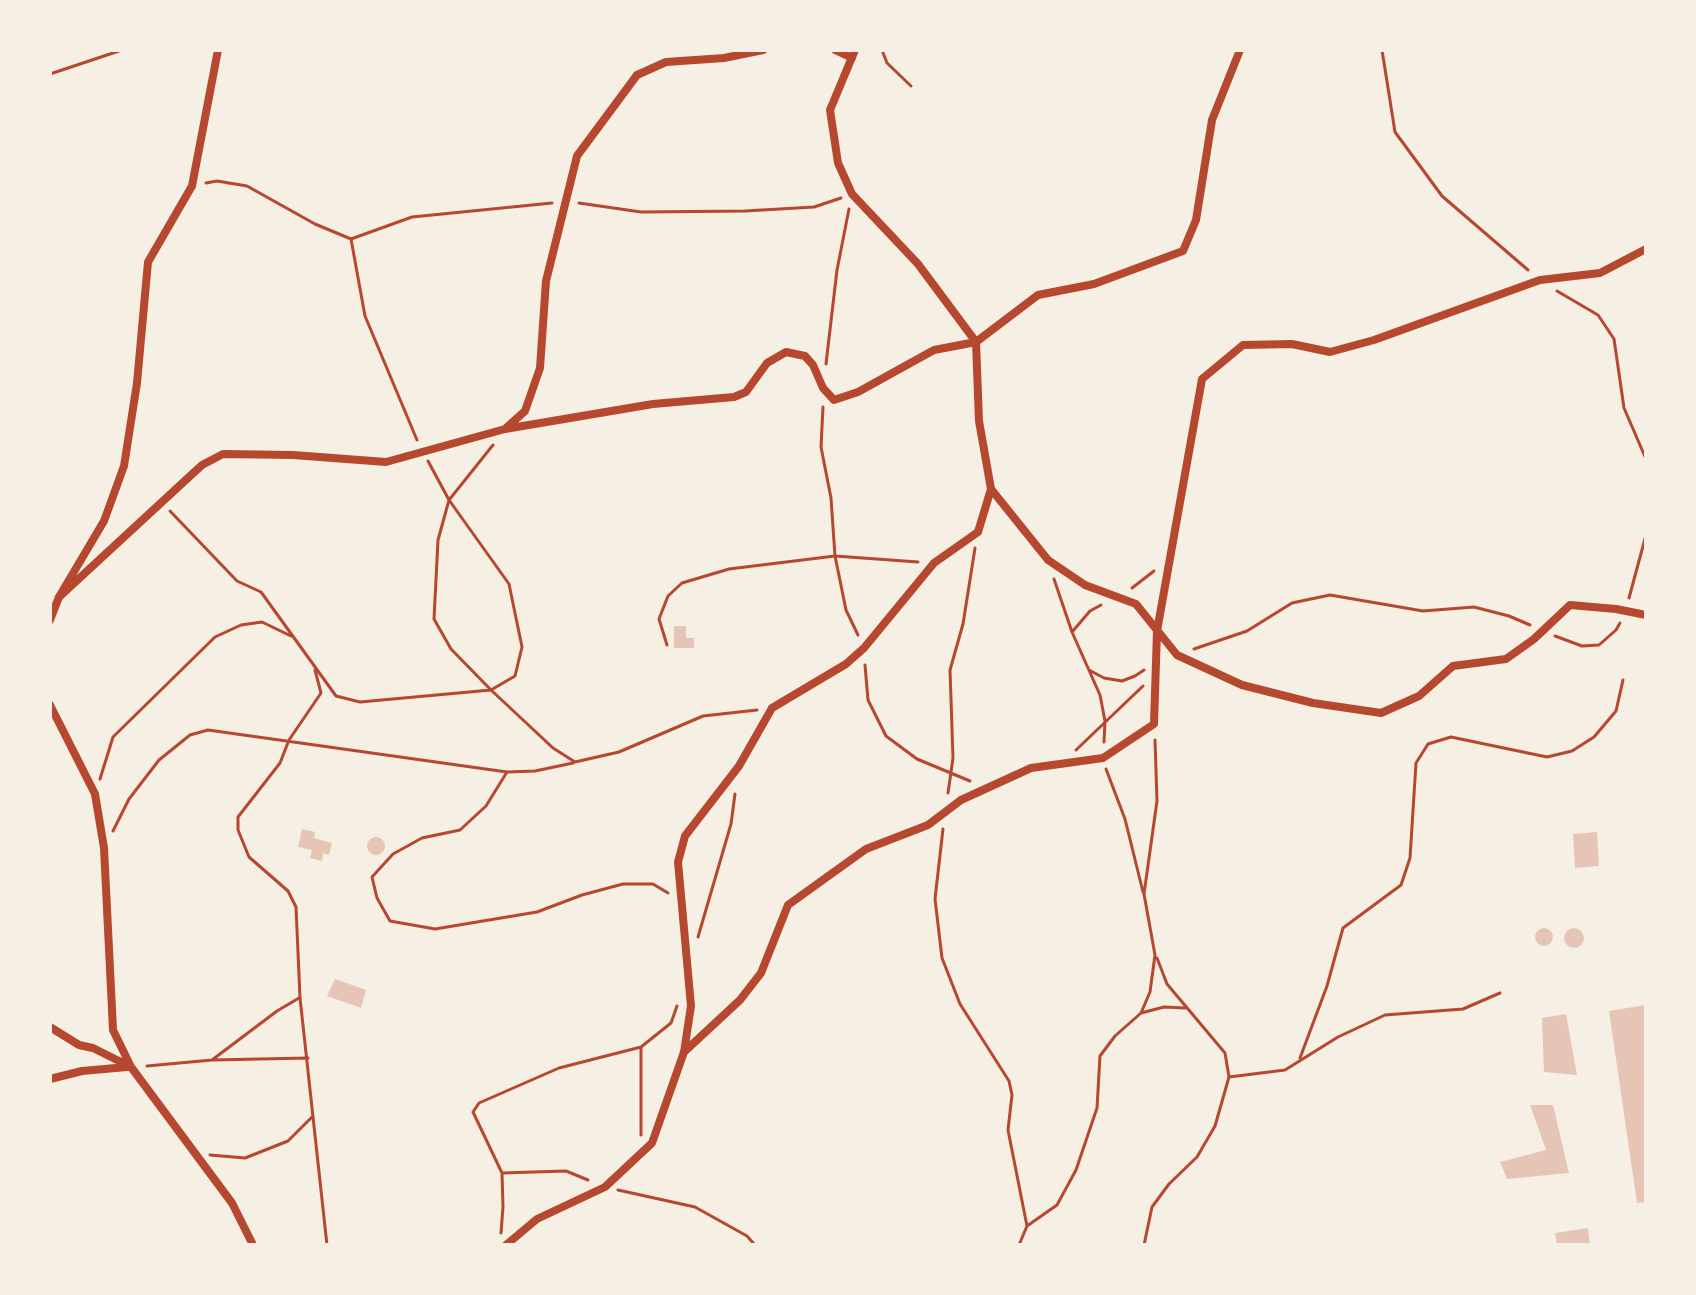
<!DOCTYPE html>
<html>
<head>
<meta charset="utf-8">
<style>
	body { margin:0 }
	#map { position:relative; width:1696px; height:1295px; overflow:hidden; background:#f6efe4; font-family:Poppins,sans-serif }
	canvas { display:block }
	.frame { position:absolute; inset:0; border:52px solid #f6efe4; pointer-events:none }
</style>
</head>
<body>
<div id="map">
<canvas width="1696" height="1295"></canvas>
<div class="frame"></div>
</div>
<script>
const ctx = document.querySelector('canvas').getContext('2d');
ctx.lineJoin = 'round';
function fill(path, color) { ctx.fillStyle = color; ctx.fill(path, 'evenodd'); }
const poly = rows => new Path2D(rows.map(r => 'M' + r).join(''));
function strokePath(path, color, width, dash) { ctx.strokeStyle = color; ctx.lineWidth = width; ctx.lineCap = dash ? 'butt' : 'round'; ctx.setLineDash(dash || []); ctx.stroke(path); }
fill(poly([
	[674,626,686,626,686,638,694,638,694,648,674,648],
	[302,829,315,832,314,838,332,843,329,855,323,853,322,861,310,858,312,850,298,847],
	[1597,832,1599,866,1575,868,1573,834],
	'367 846a9 9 0 1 1 18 0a9 9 0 1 1-18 0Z',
	'1535 937a9 9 0 1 1 18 0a9 9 0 1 1-18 0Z',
	'1564 938a10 10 0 1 1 20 0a10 10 0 1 1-20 0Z',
	[335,979,366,990,361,1008,327,996],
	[1646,1005,1646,1202,1637,1203,1609,1011],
	[1566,1014,1577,1075,1544,1072,1542,1018],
	[1530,1105,1553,1105,1569,1173,1507,1179,1500,1162,1546,1150],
	[1588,1228,1590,1245,1557,1245,1555,1233]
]), '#e6c5b7');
strokePath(poly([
	[882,50,887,63,911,86],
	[1382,50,1395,132,1442,196,1528,270],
	[50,74,122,50],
	[206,183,217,181,247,186,315,224,351,239,412,217,552,203],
	[579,203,641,212,745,211,814,207,841,198],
	[351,239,365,316,417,440],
	[1557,291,1598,315,1614,339,1624,408,1646,459,1646,466],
	[826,364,837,270,849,209],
	[823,407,821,447,831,498,835,556,846,610,858,635],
	[493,445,449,500,438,540,434,619,451,649,491,690,553,748,575,762,619,752,703,716,757,710],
	[170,511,237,581,261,592,336,696,360,702,491,690,515,676,522,647,509,584,449,500,428,461],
	[1054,579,1072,632,1100,695,1105,721,1104,742],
	[1132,588,1154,571],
	[1629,598,1646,535],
	[1072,632,1090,611,1101,605],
	[1555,636,1582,646,1599,645,1616,630,1620,623],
	[667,645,659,619,668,596,682,583,729,569,835,556,918,562],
	[1194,649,1247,631,1292,603,1330,595,1423,611,1474,607,1509,616,1530,625],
	[865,665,868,700,886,736,917,759,970,781],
	[315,670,321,693,289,740,280,763,238,817,238,830,249,857,288,891,296,907,300,998,327,1245],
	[1089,670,1104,678,1122,681,1135,676,1144,670],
	[1076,750,1143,686],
	[1106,769,1125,819,1143,892],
	[507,772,486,806,460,830,422,838,393,854,372,877,377,898,390,921,435,929,537,912,582,895,623,884,653,884,668,893],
	[100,779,113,737,215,637,241,625,262,622,291,636],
	[948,793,953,758,950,670,963,624,975,548],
	[943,829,935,899,942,958,960,1004,1009,1081,1012,1095,1008,1130,1027,1226],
	[113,831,129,799,159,760,190,735,208,730,507,772,535,771,573,763],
	[698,937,731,824,735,794],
	[1141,1013,1164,1007,1185,1008],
	[1300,1058,1327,986,1343,928,1401,885,1410,858,1416,763,1428,744,1451,737,1547,757,1572,751,1594,737,1616,711,1623,680],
	[212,1060,308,1058],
	[147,1066,212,1060,277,1011,299,998],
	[1229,1077,1285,1070,1338,1037,1385,1015,1463,1009,1500,993],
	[641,1135,641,1047],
	[210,1155,245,1158,288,1141,313,1116],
	[502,1173,566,1171,588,1180],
	[618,1190,695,1207,747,1236,755,1245],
	[501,1233,503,1207,502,1173,473,1112,479,1103,559,1068,641,1047,671,1023,677,1006],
	[1019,1245,1027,1226,1057,1205,1076,1170,1097,1108,1100,1056,1115,1036,1141,1013,1150,992,1155,955,1144,894,1157,801,1155,740],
	[1144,1245,1152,1207,1169,1184,1197,1157,1215,1126,1229,1077,1225,1053,1167,984,1157,958]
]), '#b5482f', 3);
strokePath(poly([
	[835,50,852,58],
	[505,429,653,404,734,397,746,392,767,363,786,352,805,356,813,365,823,388,834,400,858,392,934,350,976,342,918,264,852,194,838,163,830,110,855,50],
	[991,489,1048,560,1085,585,1136,604,1177,655,1242,685,1313,703,1381,713,1419,696,1453,666,1506,659,1534,639,1570,605,1616,609,1646,615],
	[59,597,202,465,223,454,293,455,386,462,505,429,525,411,540,368,546,281,577,156,637,75,666,62,724,58,763,50],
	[50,620,59,597,104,521,124,466,137,383,148,262,192,186,218,50],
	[50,705,95,794,104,848,113,1030,131,1067,232,1203,253,1245],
	[50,1027,79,1045,93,1048,131,1067],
	[684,1052,740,1000,761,973,788,905,866,849,928,825,961,800,1031,768,1103,758,1154,724,1157,631,1202,379,1243,345,1292,344,1330,352,1374,340,1540,280,1600,273,1646,249],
	[50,1079,82,1071,127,1067],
	[506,1245,537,1219,605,1187,652,1143,684,1052,691,1006,678,862,685,836,739,766,772,708,846,664,864,648,934,563,978,532,991,489,979,421,976,342,1038,295,1094,284,1183,251,1196,220,1212,120,1240,50]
]), '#b5482f', 8);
</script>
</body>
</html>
